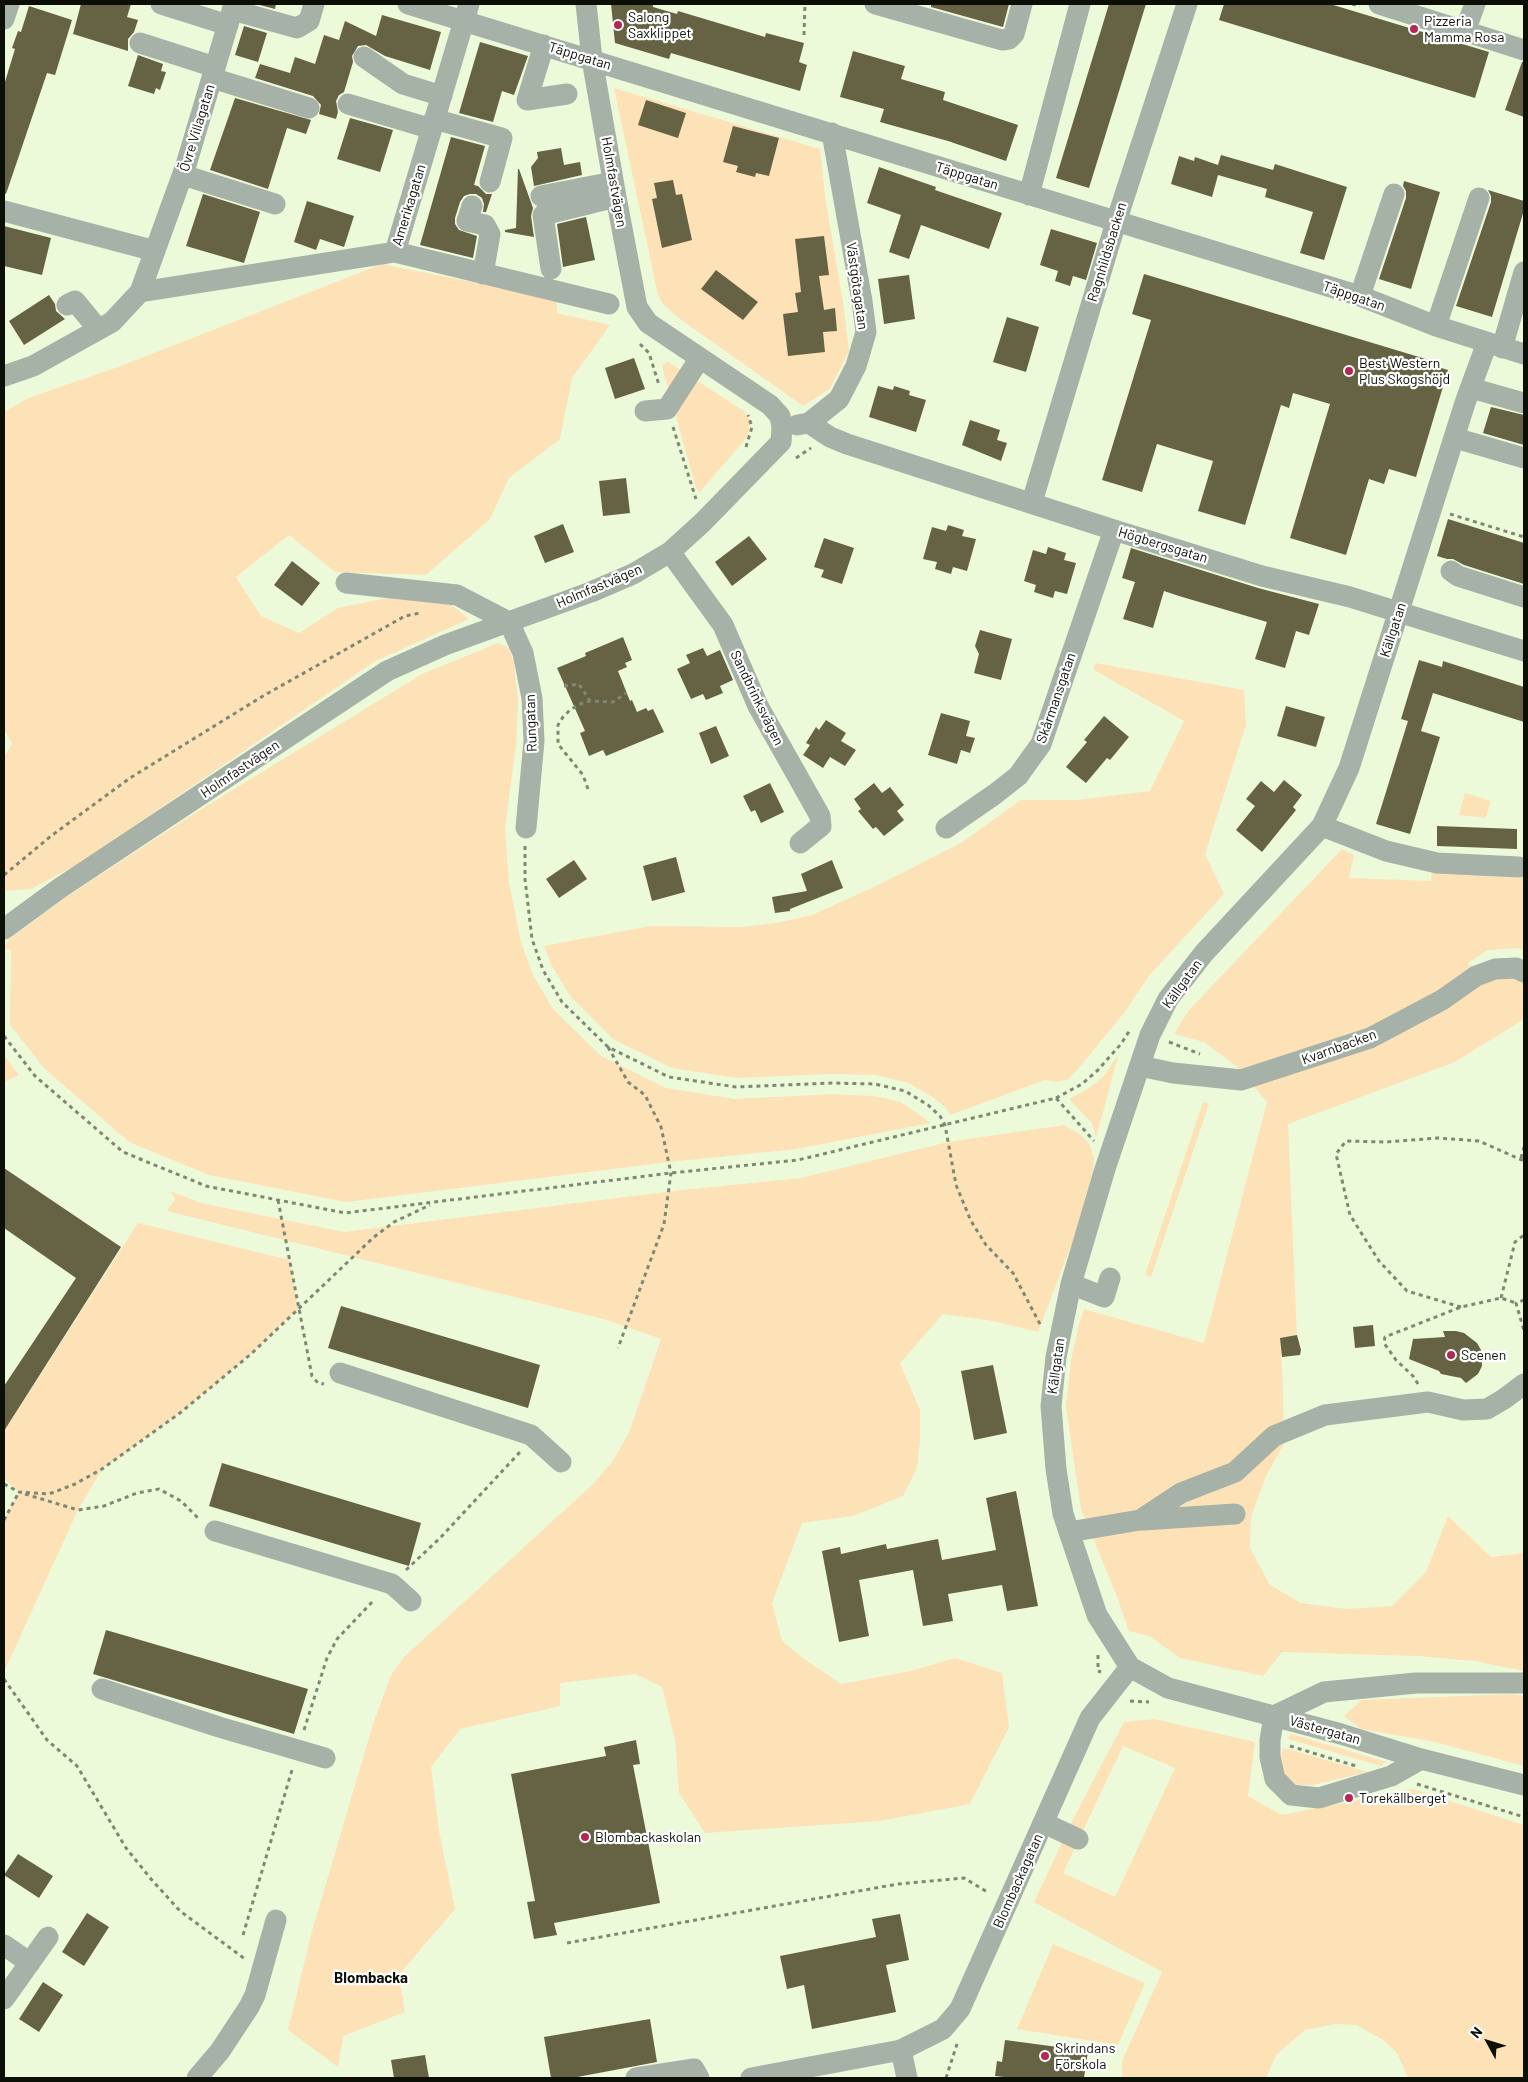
<!DOCTYPE html>
<html>
<head>
<meta charset="utf-8">
<style>
	body { margin:0 }
	#map { position:relative; width:1528px; height:2082px; overflow:hidden; background:#edfada; font-family:Barlow,sans-serif }
	canvas { display:block }
	.frame { position:absolute; inset:0; border:5px solid #0b0f05; pointer-events:none }
	.north { position:absolute; left:1463px; top:2017px; width:50px; height:50px; -webkit-text-stroke:4px #fff; paint-order:stroke; rotate:309deg; font-size:14px; font-weight:700; line-height:20px; text-align:center; color:#0b0f05 }
	.north::after { content:''; display:block; margin:auto; width:18px; height:22px; background:#0b0f05; clip-path:polygon(50% 0,100% 100%,50% 72%,0 100%) }
</style>
</head>
<body>
<div id="map">
<canvas width="1528" height="2082"></canvas>
<div class="frame"></div>
<div class="north">N</div>
</div>
<script>
const ctx = document.querySelector('canvas').getContext('2d');
ctx.lineJoin = 'round';
function fill(path, color) { ctx.fillStyle = color; ctx.fill(path, 'evenodd'); }
const poly = rows => new Path2D(rows.map(r => 'M' + r).join(''));
function strokePath(path, color, width, dash) { ctx.strokeStyle = color; ctx.lineWidth = width; ctx.lineCap = dash ? 'butt' : 'round'; ctx.setLineDash(dash || []); ctx.stroke(path); }
function drawText(font, color, halo, rows, align = 'center') {
  ctx.font = font + ' Barlow,sans-serif'; ctx.lineWidth = 4.5; ctx.setLineDash([]); ctx.textBaseline = 'middle'; ctx.strokeStyle = halo; ctx.fillStyle = color; for (const [text, x, y, turn = 0] of rows) {
    ctx.save(); ctx.translate(x, y); ctx.rotate((+turn || 0) * Math.PI / 180); ctx.textAlign = isNaN(turn) ? turn : align; if (halo) ctx.strokeText(text, 0, 0); ctx.fillText(text, 0, 0); ctx.restore();
  }
}
fill(poly([
	[614,88,820,149,826,203,843,302,849,351,830,389,803,406,680,319,662,303,658,295],
	[382,264,557,299,557,313,610,325,572,378,560,439,509,478,490,519,426,575,335,572,289,535,236,577,261,616,299,633,338,608,405,594,447,601,469,619,374,662,80,863,31,889,4,891,4,757,12,744,4,729,4,412,28,398,118,367],
	[667,361,745,412,750,422,748,436,700,492,696,488,662,366],
	[498,643,509,648,514,663,518,700,516,745,505,829,509,882,521,942,533,975,553,1009,601,1056,666,1088,735,1099,832,1094,873,1096,901,1102,931,1123,796,1149,670,1162,346,1202,209,1175,129,1142,44,1068,10,1025,11,949,4,949,9,939,66,897,195,813,422,674],
	[1095,663,1244,690,1246,725,1205,854,1224,894,1148,977,1124,1013,1078,1069,1067,1080,1055,1082,1045,1080,950,1115,948,1110,934,1098,909,1083,876,1075,832,1074,737,1078,672,1068,613,1039,570,996,552,966,544,946,575,940,651,926,741,927,776,923,812,915,876,886,961,843,1021,800,1077,800,1150,791,1184,721,1094,670],
	[1465,793,1491,801,1486,818,1459,815],
	[1342,849,1354,855,1349,878,1431,881,1432,871,1524,878,1524,951,1518,948,1488,950,1468,963,1476,973,1524,978,1524,1019,1455,1062,1288,1124,1297,1335,1280,1339,1283,1382,1284,1444,1266,1476,1251,1517,1250,1548,1270,1585,1301,1603,1346,1609,1392,1606,1426,1572,1448,1516,1491,1557,1524,1553,1524,1671,1474,1661,1418,1656,1282,1652,1263,1676,1180,1658,1149,1636,1129,1631,1116,1594,1081,1509,1066,1407,1071,1360,1079,1324,1084,1309,1204,1343,1267,1102,1236,1066,1204,1042,1174,1034,1189,1010],
	[1119,1053,1096,1138,1092,1123,1069,1099,1089,1088,1103,1077],
	[4,1055,19,1075,4,1082],
	[1203,1102,1209,1104,1151,1277,1145,1275],
	[1064,1125,1080,1134,1089,1143,1094,1157,1093,1188,1038,1332,993,1321,943,1314,900,1363,920,1410,920,1440,917,1468,903,1496,853,1516,802,1523,772,1603,782,1641,804,1659,841,1684,911,1671,955,1658,1002,1673,1009,1727,970,1804,880,1821,705,1833,679,1793,675,1740,662,1687,636,1674,560,1683,560,1706,460,1729,431,1767,439,1831,455,1909,399,1975,405,2012,343,2036,338,2067,288,2030,312,1931,373,1724,391,1675,404,1657,593,1484,612,1462,629,1433,661,1339,607,1320,167,1211,175,1199,170,1191,201,1203,344,1232,673,1191,801,1178,948,1142],
	[138,1223,290,1260,298,1309,251,1354,180,1413,102,1469,78,1510,4,1672,4,1520,19,1492,4,1479,4,1431],
	[1512,1694,1524,1696,1524,1766,1435,1742,1361,1729,1344,1716,1362,1700],
	[1154,1719,1255,1742,1248,1796,1282,1815,1413,1789,1524,1825,1524,2078,1408,2078,1397,2053,1383,2040,1356,2025,1335,2024,1305,2030,1276,2055,1266,2078,1122,2078,1122,2061,1162,1972,1034,1902,1073,1819,1124,1722],
	[1123,1746,1175,1768,1115,1897,1063,1873],
	[1291,1734,1387,1762,1381,1766,1288,1739],
	[1284,1748,1368,1772,1313,1785,1297,1785,1286,1776,1281,1768,1279,1758],
	[1053,1944,1145,1983,1118,2045,1017,2029]
]), '#fde2b8');
fill(poly([
	[81,4,131,4,127,17,138,20,134,32,128,39,128,51,73,34],
	[256,4,276,4,275,9],
	[611,4,653,4,653,7,677,14,678,11,765,37,766,33,804,43,799,62,807,65,800,91,671,53,669,59,615,43],
	[931,4,1009,4,1003,27,931,7],
	[1109,4,1146,4,1089,188,1056,178],
	[1224,4,1330,4,1489,52,1475,98,1219,20],
	[29,6,72,20,55,75,47,73,6,194,4,193,4,85,15,49,12,48,18,31,21,32],
	[382,15,441,32,430,70,385,56,366,45,358,46,352,56,353,62,344,92,339,95,336,101,338,112,336,119,319,114,321,105,313,96,255,78,260,64,290,73,295,57,315,64,324,35,339,40,345,21,376,36],
	[244,26,267,33,258,62,235,55],
	[480,42,528,56,514,95,502,91,493,122,459,113],
	[853,51,905,66,901,79,945,92,943,100,1018,125,1006,161,948,141,880,122,884,109,840,97],
	[138,55,163,64,161,71,166,72,160,90,156,88,154,94,128,86],
	[1522,62,1524,62,1524,117,1505,110],
	[235,98,311,120,306,134,287,128,268,189,210,170],
	[646,100,686,113,678,138,638,125],
	[350,118,393,130,380,172,337,159],
	[733,126,779,138,769,176,756,173,755,177,736,172,738,166,723,162],
	[451,137,485,146,474,185,478,186,486,194,492,194,486,212,483,212,484,204,482,198,476,194,470,194,464,196,460,202,455,218,455,224,459,230,477,236,473,258,420,245],
	[561,148,564,165,580,162,582,175,534,186,531,167,538,158,537,152],
	[1221,155,1273,170,1275,164,1347,187,1324,260,1300,253,1313,212,1265,197,1267,189,1218,175,1212,197,1171,184,1179,156,1194,161,1195,157,1218,165],
	[879,167,936,187,935,190,1002,213,989,249,921,225,909,259,889,252,901,215,867,203],
	[518,169,519,169,533,208,531,216,534,237,505,232,505,230,516,228],
	[673,180,676,195,682,194,692,240,662,248,652,199,657,198,654,183],
	[1404,181,1440,192,1411,289,1379,279,1406,198,1406,191,1403,186],
	[1488,190,1524,201,1524,210,1492,317,1456,306,1491,202,1491,196],
	[203,194,260,212,244,263,186,246],
	[307,201,354,216,344,247,320,239,316,250,294,242],
	[586,217,595,260,563,267,557,224],
	[4,226,51,238,42,275,4,266],
	[1051,229,1097,243,1086,280,1073,276,1070,286,1055,281,1058,271,1040,265],
	[824,236,829,275,819,276,824,310,835,308,837,331,823,332,825,352,788,356,783,314,798,312,795,293,801,292,795,239],
	[716,270,758,302,743,320,701,289],
	[1144,274,1439,363,1438,367,1448,370,1416,477,1389,469,1384,484,1369,479,1346,555,1290,538,1330,404,1293,393,1289,408,1281,405,1245,525,1198,511,1213,461,1157,444,1142,492,1102,480,1151,320,1132,314],
	[909,275,915,319,884,324,878,279],
	[49,295,55,304,56,311,65,319,24,345,9,321],
	[1007,317,1039,327,1026,372,993,362],
	[634,358,645,389,615,399,605,368],
	[878,386,893,390,894,386,910,391,909,395,926,400,916,432,869,417],
	[1491,407,1524,415,1524,445,1483,433],
	[970,420,1000,430,997,440,1007,443,1001,461,962,445],
	[626,478,630,513,603,516,599,481],
	[1448,519,1524,543,1524,584,1464,565,1453,559,1447,559,1437,556],
	[563,524,574,552,545,563,534,536],
	[948,525,964,530,962,536,976,539,967,571,953,567,951,574,935,569,937,562,923,559,932,527,946,531],
	[749,536,767,559,732,586,715,562],
	[824,538,854,548,842,584,821,577,824,570,814,567],
	[1048,547,1066,553,1064,560,1076,563,1067,594,1055,591,1053,598,1034,592,1036,585,1024,581,1033,550,1046,554],
	[1131,548,1258,588,1319,604,1309,635,1296,631,1285,668,1255,659,1267,622,1179,596,1164,591,1153,628,1123,619,1135,582,1122,578],
	[292,561,320,583,302,606,274,585],
	[980,630,1012,639,1001,680,974,673,979,654,975,646],
	[623,637,632,660,625,663,627,667,618,671,630,701,632,700,637,712,646,708,648,711,653,709,664,732,606,756,603,750,589,756,580,733,585,731,557,668,586,656,585,653],
	[703,648,707,656,720,650,733,680,720,686,723,693,706,700,703,694,691,699,677,669,690,663,686,655],
	[1419,660,1442,667,1443,661,1524,687,1524,722,1433,693,1421,731,1440,737,1410,834,1376,824,1408,721,1401,719],
	[1286,706,1325,717,1316,747,1277,736],
	[941,713,970,721,966,736,975,738,970,753,961,750,957,764,928,755],
	[1104,716,1129,737,1110,760,1107,758,1086,783,1066,767,1087,742,1084,740],
	[826,720,846,733,841,741,856,750,845,766,830,757,823,768,803,755,810,745,806,743,816,727,819,730],
	[716,726,729,756,711,764,699,733],
	[1284,780,1302,795,1293,807,1296,810,1262,852,1236,830,1255,806,1246,799,1261,781,1274,792],
	[770,783,784,812,761,823,755,810,751,812,743,796],
	[874,783,882,793,890,787,904,805,897,811,904,820,884,836,876,827,873,829,858,811,861,809,854,799],
	[1437,826,1517,829,1517,849,1437,846],
	[676,857,685,892,652,901,643,866],
	[574,860,587,879,559,898,546,879],
	[832,860,843,888,790,909,790,911,775,913,772,897,807,891,801,874],
	[4,1168,121,1247,4,1431,4,1386,76,1278,4,1228],
	[341,1306,540,1365,528,1408,328,1348],
	[1373,1325,1375,1346,1355,1348,1353,1327],
	[1443,1331,1456,1331,1464,1333,1477,1343,1481,1350,1482,1366,1478,1374,1466,1383,1461,1378,1441,1374,1439,1371,1409,1359,1413,1339,1445,1337],
	[1297,1335,1301,1350,1300,1355,1282,1357,1280,1338],
	[993,1365,1007,1433,974,1440,961,1371],
	[222,1463,421,1523,409,1566,209,1506],
	[1016,1491,1038,1606,1007,1611,1002,1585,948,1594,953,1621,923,1626,913,1570,859,1580,869,1636,839,1642,822,1551,840,1547,841,1554,886,1544,887,1549,938,1539,942,1560,996,1550,986,1498],
	[106,1630,308,1689,294,1734,93,1674],
	[636,1740,640,1764,633,1765,660,1903,554,1923,557,1935,534,1939,527,1902,535,1901,511,1774,606,1756,604,1747],
	[18,1854,53,1876,39,1898,4,1875],
	[87,1913,109,1927,84,1966,62,1952],
	[900,1914,909,1960,886,1965,896,2012,812,2029,804,1985,787,1989,780,1956,876,1937,872,1919],
	[43,1982,63,1995,39,2032,19,2019],
	[650,2019,657,2062,572,2078,551,2078,544,2037],
	[1005,2040,1088,2051,1084,2078,1012,2078,995,2076,997,2061,1002,2062],
	[425,2055,429,2078,394,2078,391,2060]
]), '#666345');
strokePath(poly([
	[1352,4,1360,6],
	[804,35,805,4],
	[640,344,649,353,659,385],
	[673,427,696,499],
	[746,447,752,427,748,415],
	[796,458,811,448],
	[1450,514,1524,537],
	[564,686,579,684,590,701],
	[588,789,583,775,558,744,558,725,563,717,570,710,580,704,590,701,613,702,626,693],
	[525,846,525,879,532,939,543,970,562,1002,608,1047,669,1077,736,1087,832,1083,875,1084,905,1091,928,1105,940,1116,945,1125,956,1185,971,1221,986,1245,1013,1273,1041,1326],
	[4,875,51,836,130,778,263,696,405,616,420,613],
	[4,1036,35,1076,123,1152,206,1186,345,1213,671,1173,798,1160,1056,1098,1094,1141],
	[1169,1042,1200,1054],
	[608,1047,628,1082,645,1095,661,1127,671,1173,664,1224,618,1348],
	[1056,1098,1082,1084,1098,1070,1121,1044,1130,1030],
	[1521,1158,1524,1147],
	[278,1200,312,1376,318,1383,324,1384],
	[1501,1298,1515,1242,1524,1235],
	[1524,1300,1516,1303,1524,1331],
	[1461,1307,1407,1291,1379,1261,1350,1215,1336,1154,1346,1141,1386,1142,1438,1138,1479,1141,1524,1161],
	[1418,1384,1413,1376,1396,1360,1384,1343,1385,1337,1461,1307,1501,1298,1516,1303],
	[4,1484,19,1492,49,1494,75,1484,102,1469,180,1413,251,1354,374,1237,394,1222,430,1205],
	[25,1494,78,1510,104,1506,137,1493,159,1489,181,1501,200,1520],
	[4,1520,19,1492],
	[406,1570,441,1537,520,1452],
	[1098,1655,1098,1671,1101,1672],
	[4,1679,47,1740,77,1766,126,1848,151,1879,180,1911,245,1959],
	[1130,1701,1149,1702],
	[304,1730,327,1658,337,1639,374,1600],
	[1290,1746,1356,1766],
	[1417,1784,1524,1817],
	[243,1935,292,1770],
	[567,1943,898,1884,964,1878,989,1893],
	[946,2078,957,2044]
]), '#7f8873', 3, [4, 4]);
strokePath(poly([
	[161,4,228,25],
	[408,4,1360,296,1436,326,1524,354],
	[875,4,1002,40,1009,39,1014,34,1022,4],
	[1379,4,1524,50],
	[232,10,297,28,309,21,314,4],
	[4,19,9,4],
	[1465,31,1475,4],
	[140,43,215,67],
	[544,45,527,100,567,94],
	[364,57,403,84,442,96],
	[212,78,309,108],
	[348,104,432,129],
	[434,119,502,138,490,182],
	[183,175,275,204],
	[1029,195,1080,4],
	[541,196,613,182],
	[472,206,467,221,485,225,490,234,483,274],
	[4,211,155,251],
	[395,252,469,4],
	[551,269,543,215,616,197],
	[140,292,395,252,609,304],
	[1360,296,1394,194],
	[67,305,75,301,98,329],
	[1436,326,1479,198],
	[1487,343,1466,400,1349,768,1322,826,1204,953,1168,999,1150,1035,1105,1169,1071,1284,1056,1357,1051,1406,1056,1469,1063,1514,1097,1615,1130,1667,1168,1688,1341,1734,1421,1759,1524,1785],
	[1502,348,1524,272],
	[4,376,33,366,112,322,140,292,186,165,234,4],
	[1471,388,1524,403],
	[645,411,667,409,700,358],
	[809,423,830,437,847,444,1114,530,1262,576,1350,597,1524,651],
	[797,425,809,423,839,399,856,366,866,332,862,301,832,133],
	[1455,438,1524,458],
	[1032,502,1116,222,1187,4],
	[670,552,723,625,758,706,820,816,821,826,800,843],
	[1451,571,1458,576,1524,597],
	[346,583,457,595,509,622,523,653,532,698,534,741,526,828],
	[1322,826,1386,851,1437,863,1519,867],
	[946,828,995,794,1018,776,1041,744,1114,530],
	[4,929,60,888,387,671,445,645,591,592,633,574,670,552,702,523,781,442,782,427,780,416,770,405,648,323,637,307,616,197,592,59,586,4],
	[1140,1066,1173,1073,1241,1080,1370,1038,1442,1000,1476,976,1495,969,1516,968,1524,972],
	[1071,1284,1104,1297,1110,1278],
	[340,1373,531,1435,561,1462],
	[1143,1520,1235,1514],
	[215,1531,392,1584,411,1601],
	[1069,1532,1140,1520,1181,1493,1235,1472,1274,1436,1325,1415,1428,1402,1463,1410,1487,1409,1504,1399,1524,1384],
	[102,1689,219,1727,325,1758],
	[1274,1716,1324,1692,1416,1683,1524,1683],
	[1274,1716,1270,1740,1270,1757,1275,1779,1291,1795,1319,1798,1391,1776,1421,1759],
	[1044,1823,1078,1839],
	[4,1945,30,1963],
	[4,1999,48,1937],
	[901,2050,907,2078],
	[197,2078,220,2051,249,2007,255,1995,276,1920],
	[636,2078,694,2069,699,2078],
	[751,2078,901,2050,943,2029,960,2009,1090,1718,1130,1667]
]), '#a6b2a7', 21);
for (const [x, y, r, color] of [
	[618,25,5,"#b62652"],
	[1414,29,5,"#b62652"],
	[1349,371,5,"#b62652"],
	[1451,1355,5,"#b62652"],
	[1349,1798,5,"#b62652"],
	[585,1837,5,"#b62652"],
	[1045,2056,5,"#b62652"]
]) { const dot = new Path2D(); dot.arc(x, y, r, 0, 2 * Math.PI); ctx.fillStyle = color; ctx.fill(dot); strokePath(dot, '#fff', 2); }
drawText('14px', '#0b0f05', '#fff', [
	["Salong",628,17],
	["Saxklippet",628,33],
	["Pizzeria",1424,21],
	["Mamma Rosa",1424,37],
	["Best Western",1359,363],
	["Plus Skogshöjd",1359,379],
	["Scenen",1461,1355],
	["Torekällberget",1359,1798],
	["Blombackaskolan",595,1837],
	["Skrindans",1055,2048],
	["Förskola",1055,2064]
], 'left');
drawText('14px', '#0b0f05', '#fff', [
	["Täppgatan",580,56,17],
	["Övre Villagatan",197,128,-73],
	["Täppgatan",967,176,17],
	["Holmfastvägen",614,182,80],
	["Amerikagatan",409,205,-73],
	["Ragnhildsbacken",1107,252,-73],
	["Västgötagatan",857,286,82],
	["Täppgatan",1354,296,19],
	["Högbergsgatan",1163,545,17],
	["Holmfastvägen",599,586,-23],
	["Källgatan",1393,630,-72],
	["Sandbrinksvägen",757,698,64],
	["Skårmansgatan",1056,698,-71],
	["Rungatan",531,723,-92],
	["Holmfastvägen",240,769,-34],
	["Källgatan",1182,984,-54],
	["Kvarnbacken",1339,1047,-20],
	["Källgatan",1056,1366,-82],
	["Västergatan",1325,1730,16],
	["Blombackagatan",1018,1881,-66]
]);
drawText('bold 15px', '#0b0f05', '#fff', [
	["Blombacka",371,1978]
]);
</script>
</body>
</html>
